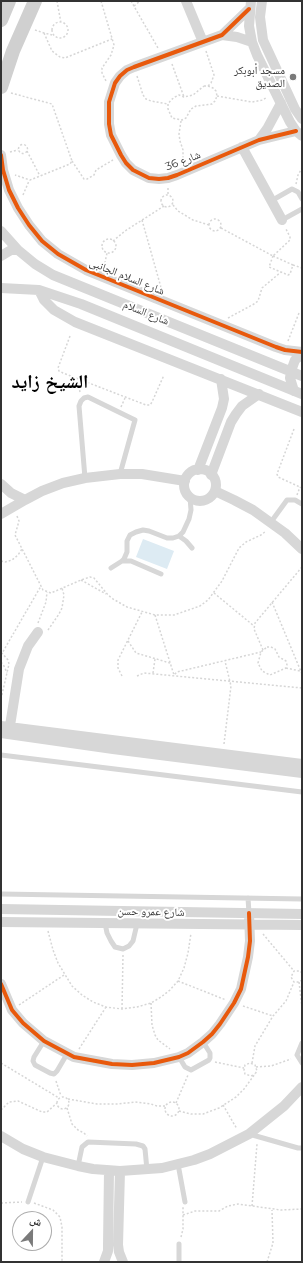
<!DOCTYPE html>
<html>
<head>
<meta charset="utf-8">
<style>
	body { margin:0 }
	#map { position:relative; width:303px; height:1263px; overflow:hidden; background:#fff; font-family:Montserrat,"Noto Naskh Arabic",sans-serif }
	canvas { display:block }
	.frame { position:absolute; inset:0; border:2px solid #333; pointer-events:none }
	.north { position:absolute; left:12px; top:1211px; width:40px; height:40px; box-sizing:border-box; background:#fff; border:1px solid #adadad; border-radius:50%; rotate:22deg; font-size:11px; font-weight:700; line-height:16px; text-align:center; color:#333 }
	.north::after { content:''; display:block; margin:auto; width:14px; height:18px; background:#7a7a7a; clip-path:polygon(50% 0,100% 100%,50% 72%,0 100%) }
</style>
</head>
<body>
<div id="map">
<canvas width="303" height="1263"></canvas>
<div class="frame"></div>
<div class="north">ش</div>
</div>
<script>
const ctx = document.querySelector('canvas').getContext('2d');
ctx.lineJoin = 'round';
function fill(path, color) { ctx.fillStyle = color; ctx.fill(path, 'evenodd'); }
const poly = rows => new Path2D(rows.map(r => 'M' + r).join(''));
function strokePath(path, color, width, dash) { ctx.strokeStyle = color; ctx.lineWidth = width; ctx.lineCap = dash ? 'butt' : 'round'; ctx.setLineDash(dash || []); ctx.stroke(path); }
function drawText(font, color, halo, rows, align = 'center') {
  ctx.font = font + ' Montserrat,"Noto Naskh Arabic",sans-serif'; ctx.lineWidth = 4; ctx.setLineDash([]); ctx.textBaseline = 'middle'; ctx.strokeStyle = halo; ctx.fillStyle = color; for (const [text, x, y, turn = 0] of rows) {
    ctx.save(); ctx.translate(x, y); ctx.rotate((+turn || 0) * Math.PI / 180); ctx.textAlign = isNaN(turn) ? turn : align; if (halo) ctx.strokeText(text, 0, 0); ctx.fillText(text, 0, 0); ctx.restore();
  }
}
fill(poly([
	[143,539,174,551,167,569,136,557]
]), '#ddebf3');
strokePath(poly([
	[57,1,61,23],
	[101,1,114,45,111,55,102,68,102,73,106,81],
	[131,1,158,48],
	[134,6,140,1],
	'52 30a8 8 0 1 1 16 0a8 8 0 1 1-16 0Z',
	[35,30,44,33,52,35],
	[44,33,52,51,60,57,65,58,112,39],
	[206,51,214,75,211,83,208,86],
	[172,64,184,97],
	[137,76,143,95,146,99,151,101,168,104],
	[204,86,208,86,213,88,216,91,217,96,215,101,212,104,196,106,191,109,186,118,182,120,172,118,168,109,168,104,171,100,175,97,179,95,184,97,193,95,204,86],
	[11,93,52,104,72,161,70,164,30,180,15,175],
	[217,96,252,102,263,100,267,97],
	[181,121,179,134,180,141,183,150,183,162],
	'18.5 149a4.5 4.5 0 1 1 9 0a4.5 4.5 0 1 1-9 0Z',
	[27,151,40,176],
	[10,152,18,150],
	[72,161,84,179,87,179,94,175,96,170,113,160],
	[296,184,298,175,302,168],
	[168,188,168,195],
	'161 201a6 6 0 1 1 12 0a6 6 0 1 1-12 0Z',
	[23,195,29,181],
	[173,205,178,211,193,220,209,225],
	'209 225a6 6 0 1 1 12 0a6 6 0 1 1-12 0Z',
	[142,220,162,291],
	[221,228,273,256,290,240,290,237,286,229],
	'102 246a7 7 0 1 1 14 0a7 7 0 1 1-14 0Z',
	[113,241,125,231,164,206],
	[273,256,293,265,290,274,288,275,269,267,273,256],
	[293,265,302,268],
	[104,267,107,253],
	[228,318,254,304,258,301,262,288,281,272],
	[70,336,58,368,59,371,63,373,146,405,150,405,152,402,164,375],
	[288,341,299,313],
	[80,392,79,387,82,380],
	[121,407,125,398],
	[294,429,277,474,278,477,302,488],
	[297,495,300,487],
	[17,516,19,521,15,535,43,590,51,593,81,580,90,577,94,578,108,595,113,599,127,607,155,615,174,615,200,606,208,600,222,581,239,548,246,542,261,535,266,531],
	[1,561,5,562,12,560,18,555,22,549],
	[81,580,106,594],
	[214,593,254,626],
	[272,602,302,674],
	[155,615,174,675,177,672,261,652],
	[38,623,46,602,47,592],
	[48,630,59,614,62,608,64,595,62,588],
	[128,641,136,653,170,663],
	[267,647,271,647,275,649,279,657,286,661,287,665,286,668,270,675,262,671,258,663,261,652,267,647],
	[263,650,254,629,255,623,302,567],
	[1,655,41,586],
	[1,662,4,666,7,673],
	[286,668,300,671],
	[153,673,155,659],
	[122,676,118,668,118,660,142,612],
	[137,676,144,673,302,688],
	[1,699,9,664,8,660,2,653],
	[224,744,231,686,225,661],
	[302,754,302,738],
	[48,931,53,950,58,963,72,986,82,995,93,1002,106,1007,122,1009,137,1007,151,1003,161,997,170,990,178,981,184,968,188,953,191,933],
	[263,934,294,971],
	[302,973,300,971,294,971,291,977,294,982,299,982,302,980],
	[178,981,226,1000],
	[299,982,302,1007],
	[151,1003,152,1025,155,1035,158,1040,170,1049],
	[19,1005,64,975],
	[243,1006,273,1016],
	[122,1009,123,955],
	[79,1049,106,1007],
	[215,1062,244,1068],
	[1,1063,59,1098],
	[252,1063,255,1046,273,1016,286,1001,294,982],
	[256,1067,271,1066,291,1059],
	[56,1081,61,1096],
	'57 1103a6 6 0 1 1 12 0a6 6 0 1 1-12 0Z',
	[68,1099,97,1104,118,1104,135,1102,151,1104,157,1106,166,1106],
	'165 1109a7 7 0 1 1 14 0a7 7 0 1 1-14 0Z',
	[176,1103,188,1075],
	[223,1105,237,1129],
	[67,1108,72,1124,78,1130,84,1133,87,1136],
	[1,1110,9,1102,18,1101,42,1112,47,1112,57,1103],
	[179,1111,191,1114,203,1114,219,1108,236,1097,244,1089,255,1074,257,1071,255,1065,250,1063,245,1065,244,1070,245,1074,251,1076,255,1074],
	[1,1203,22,1202],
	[34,1203,53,1210,60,1217,62,1227,62,1262],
	[252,1206,257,1144],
	[183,1215,195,1211,219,1211,228,1206,238,1204,281,1210,302,1209],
	[181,1237,183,1229,183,1207],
	[267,1262,273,1243,272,1210]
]), '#d6d6d6', 1.5, [2, 2]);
strokePath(poly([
	[271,201,292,189,298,192,302,199],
	[282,220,302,209],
	[85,478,79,406,81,401,84,398,88,397,135,420,120,474],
	[271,522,287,500,295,500,302,504],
	[179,536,186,541,192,548],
	[122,561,131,561,161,574],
	[111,568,122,561,124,559,127,552,127,541,130,535,136,532,143,530,149,531,167,538,173,538,179,536,183,532,189,519,191,510,190,497],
	[1,755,302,792],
	[1,894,302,899],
	[248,898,249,913],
	[105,923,107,933,111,941,115,947,123,949,129,946,133,941,137,924],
	[44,1041,34,1057,33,1061,35,1065,50,1073,54,1074,57,1071,67,1054],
	[302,1043,297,1055,302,1063],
	[179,1057,185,1067,191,1070,209,1060,210,1058,210,1053,203,1042],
	[249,1134,298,1148,302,1148],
	[178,1164,185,1202],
	[78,1166,82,1147,88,1142,136,1144,143,1146,145,1149,147,1170],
	[28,1202,43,1157],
	[179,1262,179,1244]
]), '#d7d7d7', 5);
strokePath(poly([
	[186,1,203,42],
	[251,1,249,26,252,42,257,55,290,122,296,131,302,136],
	[262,1,260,17,263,40,295,109,302,119],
	[249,9,222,35,134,67,127,70,120,76,115,83,109,102,109,124,111,135,121,155,126,163,133,170,149,178,159,179,168,178,177,175,259,140,296,131],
	[222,35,237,37,252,42],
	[259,140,267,129,281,103],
	[242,147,282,220],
	[1,155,3,170,9,190,18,208,29,225,42,241,58,254,86,270,276,347,285,350,302,352],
	[1,231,18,250,35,264,53,275,302,376],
	[1,256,11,250,18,250],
	[1,288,39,290,81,304,302,394],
	[39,290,44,300,54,310,75,322,302,412],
	[294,391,290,378,291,371,295,360,302,354],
	'184 485a16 16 0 1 1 32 0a16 16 0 1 1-32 0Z',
	[198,470,222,408,224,399,221,379],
	[211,475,231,422,236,414,242,406,259,394],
	[1,484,11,493,25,500],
	[215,491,234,500,253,510,285,533,302,549],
	[1,514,25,500,42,491,63,483,85,478,120,474,142,474,185,481],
	[1,726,302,764],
	[9,732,19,669,28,646,38,632],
	[1,733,113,749,302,773],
	[1,909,302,914],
	[1,922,302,925],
	[1,984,12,1010,23,1023,44,1041,74,1057,112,1064,132,1065,154,1063,179,1057,188,1053,203,1042,212,1034,220,1024,234,1003,241,989,248,957,250,941,249,913],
	[1,1136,23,1149,43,1157,78,1166,93,1169,120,1171,162,1168,194,1160,210,1154,249,1134,284,1106,302,1087],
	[120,1171,118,1245,119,1252,123,1262],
	[104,1262,108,1251,108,1245,109,1171]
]), '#d7d7d7', 10);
strokePath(poly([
	[1,20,9,1],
	[1,87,13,51,35,1]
]), '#d0d0d0', 14);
strokePath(poly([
	[249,9,222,35,134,67,127,70,120,76,115,83,109,102,109,124,111,135,121,155,126,163,133,170,149,178,159,179,168,178,177,175,259,140,296,131],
	[1,155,3,170,9,190,18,208,29,225,42,241,58,254,86,270,276,347,285,350,302,352],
	[1,984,12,1010,23,1023,44,1041,74,1057,112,1064,132,1065,154,1063,179,1057,188,1053,203,1042,212,1034,220,1024,234,1003,241,989,248,957,250,941,249,913]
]), '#e8590c', 4);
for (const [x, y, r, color] of [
	[293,77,4,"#7a7a7a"]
]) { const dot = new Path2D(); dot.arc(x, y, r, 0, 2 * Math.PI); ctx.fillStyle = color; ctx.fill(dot); strokePath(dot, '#fff', 1.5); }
drawText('11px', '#333', '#fff', [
	["مسجد أبوبكر",285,71],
	["الصديق",285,84]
], 'right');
drawText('11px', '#333', '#fff', [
	["شارع 36",183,161,-21],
	["شارع السلام الجانبى",127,277,22],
	["شارع السلام",146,313,22],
	["شارع عمرو حسن",151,912,1]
]);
drawText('bold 19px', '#000', '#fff', [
	["الشيخ زايد",50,382]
]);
</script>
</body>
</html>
